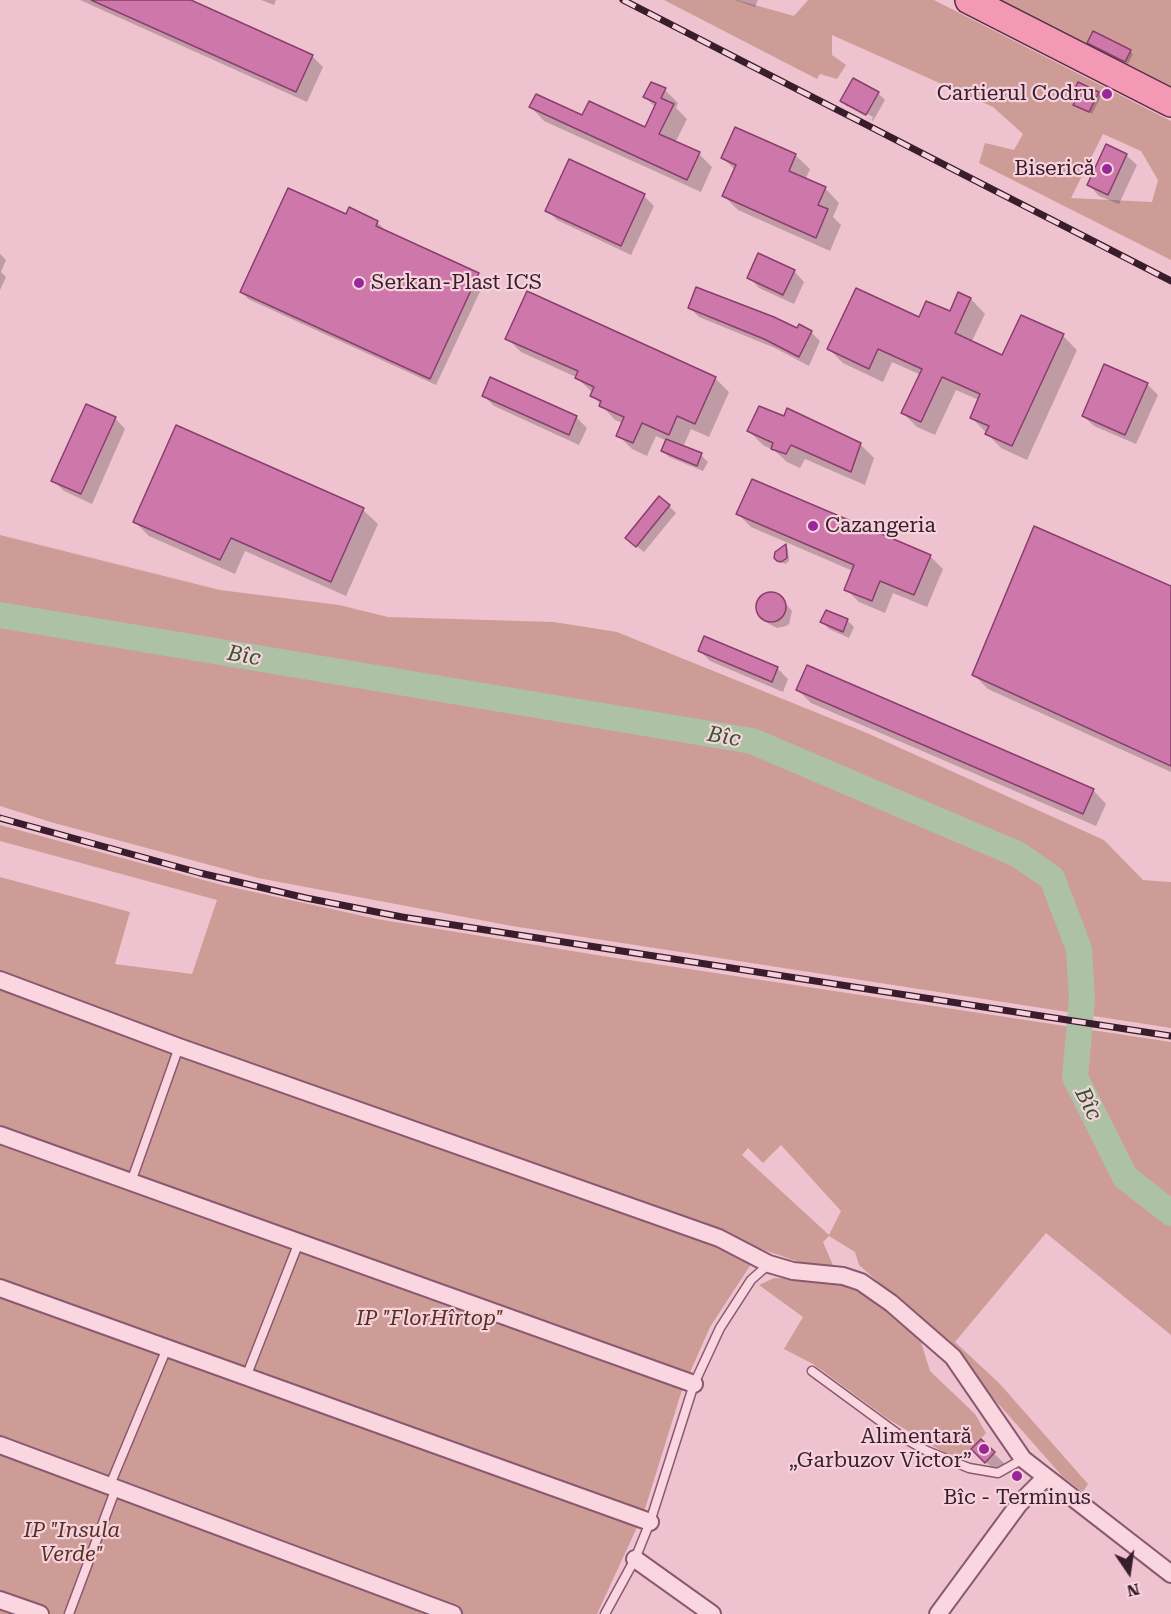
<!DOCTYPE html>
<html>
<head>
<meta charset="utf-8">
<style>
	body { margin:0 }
	#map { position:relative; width:1171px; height:1614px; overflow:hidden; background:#efc2d0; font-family:"Roboto Serif",serif }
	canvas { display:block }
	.north { position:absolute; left:1099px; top:1542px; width:60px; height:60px; -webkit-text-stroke:4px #f6d2dd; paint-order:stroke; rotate:167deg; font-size:16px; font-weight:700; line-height:24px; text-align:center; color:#391d2c }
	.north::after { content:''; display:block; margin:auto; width:21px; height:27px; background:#391d2c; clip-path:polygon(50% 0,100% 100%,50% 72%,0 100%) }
</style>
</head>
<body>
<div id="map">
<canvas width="1171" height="1614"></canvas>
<div class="north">N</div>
</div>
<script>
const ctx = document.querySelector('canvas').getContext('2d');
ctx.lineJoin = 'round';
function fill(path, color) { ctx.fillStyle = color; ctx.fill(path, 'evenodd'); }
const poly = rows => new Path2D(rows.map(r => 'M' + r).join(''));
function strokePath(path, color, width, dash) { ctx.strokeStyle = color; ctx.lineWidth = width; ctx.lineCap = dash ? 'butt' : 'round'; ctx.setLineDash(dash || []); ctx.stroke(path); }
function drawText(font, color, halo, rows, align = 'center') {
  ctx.font = font + ' "Roboto Serif",serif'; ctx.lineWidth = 4.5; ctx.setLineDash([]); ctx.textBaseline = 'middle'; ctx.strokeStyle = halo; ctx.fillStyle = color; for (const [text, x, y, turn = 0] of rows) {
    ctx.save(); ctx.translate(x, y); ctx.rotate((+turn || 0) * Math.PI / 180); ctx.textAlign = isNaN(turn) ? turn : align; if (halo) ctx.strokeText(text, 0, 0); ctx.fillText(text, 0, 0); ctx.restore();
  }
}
fill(poly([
	[664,0,737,0,794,16,808,0,934,0,1171,121,1171,260,979,163,985,143,1014,150,1023,134,993,107,832,35,832,55,846,65,837,79,820,74,817,79],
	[1103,134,1141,151,1158,180,1152,202,1071,198],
	[989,0,1171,0,1171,92,1144,78,1124,63,1131,50,1093,32,1087,44,1076,45],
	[0,535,220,590,339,605,388,617,554,622,617,632,867,733,1104,840,1143,880,1171,882,1171,1028,512,926,258,878,54,823,0,806],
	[0,825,222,885,377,919,603,956,1171,1042,1171,1335,1046,1233,955,1342,1000,1384,1088,1484,1083,1492,1063,1477,949,1348,923,1322,859,1265,855,1252,829,1236,823,1242,835,1270,805,1264,761,1249,710,1327,681,1393,644,1512,597,1614,0,1614,0,877,130,912,115,964,192,974,217,900,0,841],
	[781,1145,841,1211,829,1235,742,1155,748,1148,763,1163],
	[774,1278,804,1279,842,1285,868,1296,920,1339,930,1371,975,1414,986,1433,961,1460,938,1449,888,1419,813,1364,784,1349,803,1317,759,1285]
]), '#ce9c96');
fill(poly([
	[80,0,187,0,313,57,323,67,307,102],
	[261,0,276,0,274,5],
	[735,0,758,0,755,7],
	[1092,45,1130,51,1133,54,1128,64],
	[665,90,678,103,676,108,687,119,675,143,699,154,712,167,701,192,544,121,531,107,646,129,656,108,645,97],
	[878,93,885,100,873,121,848,107,872,120,873,117,848,104,848,107,842,101],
	[1098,93,1101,96,1092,114,1075,104,1078,99,1073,95],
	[795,155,810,169,805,180,825,188,839,203,833,217,841,225,830,251,738,210,724,196,736,171,723,158],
	[1126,155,1137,165,1119,204,1099,196,1089,185],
	[644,196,654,206,631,255,557,220,547,210],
	[347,216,377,222,384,229,383,231,478,275,485,281,436,385,248,299,242,292],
	[0,254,6,260,1,272,6,277,0,290],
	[794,271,804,282,794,304,759,288,749,277],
	[959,294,971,299,985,314,971,343,1003,357,1063,336,1077,350,1027,460,1001,448,971,417,979,400,956,390,935,435,917,427,903,413,921,375,892,362,883,382,843,363,829,349,919,319,950,313],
	[689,307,811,332,820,341,809,366,775,348,699,317],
	[507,338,715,378,729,392,709,437,691,429,683,447,701,455,708,462,703,471,669,457,663,451,667,441,656,436,647,456,632,449,618,435,623,423,615,420,592,395,593,393,576,377,521,352],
	[491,379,576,417,587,428,579,445,494,406,484,396],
	[1147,384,1158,395,1136,444,1094,426,1083,416],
	[115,418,125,429,92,504,64,491,53,480],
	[177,427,363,510,378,524,346,596,245,551,235,574,149,536,135,522],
	[749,431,860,444,874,458,865,485,805,459,800,468,787,462,775,451,763,445],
	[669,506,676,513,644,552,634,544],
	[738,514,930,556,943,569,927,607,893,593,885,613,859,602,846,589,853,571,751,527],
	[786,546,788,549,789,561,785,564,779,561],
	[1171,588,1171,772,988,689,974,675],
	[766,594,779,596,792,611,789,624,786,626,777,628,769,624,762,617,758,608,760,600],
	[847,620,854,627,849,638,829,629,822,622],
	[705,638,778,669,788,679,783,692,710,661,700,651],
	[798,690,1093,790,1106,804,1096,826,811,703],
	[981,1441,1008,1467,1000,1476,973,1449]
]), '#0003');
strokePath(poly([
	[0,615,752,741,1017,854,1052,878,1079,949,1082,999,1075,1077,1125,1177,1171,1213]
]), '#adc2a5', 26);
const building = poly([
	[91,0,191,0,313,55,296,92,91,0],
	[1093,31,1131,50,1125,62,1087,43,1093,31],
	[853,78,879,92,866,115,840,101,853,78],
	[651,82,666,88,661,98,674,104,659,134,700,152,687,180,529,107,536,94,582,115,589,101,645,127,656,103,643,97,651,82],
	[1078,82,1099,92,1089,112,1073,105,1077,98,1072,95,1078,82],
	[735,127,796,154,789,171,826,187,818,205,828,209,816,238,722,196,736,165,721,158,735,127],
	[1106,144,1127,154,1108,195,1087,185,1106,144],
	[569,159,645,194,621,246,545,211,569,159],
	[288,188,346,214,349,207,378,221,376,226,479,273,430,379,240,292,288,188],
	[758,253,795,270,783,295,747,278,758,253],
	[696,287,774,317,797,328,799,324,812,331,799,357,764,339,688,308,696,287],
	[856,288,919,317,926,301,950,311,958,292,971,298,955,333,1002,355,1021,315,1064,334,1012,446,985,434,989,426,970,418,980,394,942,377,921,422,901,413,922,369,878,349,869,369,827,349,856,288],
	[527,291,716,377,695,424,677,416,669,435,642,423,633,443,616,436,624,417,599,406,601,401,590,396,594,387,575,378,578,371,505,339,527,291],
	[1104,364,1148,383,1125,435,1082,416,1104,364],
	[490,377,577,416,569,435,482,396,490,377],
	[86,404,116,417,81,494,51,481,86,404],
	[759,406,784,416,787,408,861,443,851,472,791,445,786,454,771,449,773,443,747,431,759,406],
	[176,425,364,508,331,582,231,538,220,560,133,522,176,425],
	[666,439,702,453,697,466,661,451,666,439],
	[752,479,931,555,914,595,880,581,872,601,844,590,854,565,736,514,752,479],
	[659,496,670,505,636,547,625,538,659,496],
	[1034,526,1171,586,1171,766,972,675,1034,526],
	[786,544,787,558,781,562,777,561,774,558,775,552,786,544],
	'756 607a15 15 0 1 1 30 0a15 15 0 1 1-30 0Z',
	[826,610,848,619,843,632,820,622,826,610],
	[704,636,778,667,772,682,698,651,704,636],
	[807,665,1094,789,1083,814,796,690,807,665],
	[981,1439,995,1452,985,1463,971,1449,981,1439]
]);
fill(building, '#ce77aa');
strokePath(building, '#893e6c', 1.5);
const lane = poly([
	[131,1182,179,1047],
	[812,1371,902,1437,927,1451,969,1468,998,1473,1023,1459],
	[246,1377,299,1242],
	[110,1485,167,1348],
	[69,1614,116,1488],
	[605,1614,635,1559,650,1522,694,1384,720,1328,751,1280,769,1264]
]);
const street = poly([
	[0,980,179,1047,719,1238,769,1264,793,1271,843,1276,861,1282,891,1303,953,1357,1023,1459,1171,1574],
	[0,1135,694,1384],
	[0,1288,650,1522],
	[0,1445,453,1614],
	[635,1559,712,1614],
	[0,1600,40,1614],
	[938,1614,1019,1504,1046,1477]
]);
const primary = poly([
	[969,0,1171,103]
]);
strokePath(lane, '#8a5970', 11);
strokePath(street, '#8a5970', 20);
strokePath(primary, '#572d44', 30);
strokePath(lane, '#fad6e1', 8);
strokePath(street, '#fad6e1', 16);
strokePath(primary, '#f399b5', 27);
const rail = poly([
	[623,0,1171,281],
	[0,818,200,873,306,898,402,917,1171,1036]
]);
strokePath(rail, '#391d2c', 7);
strokePath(rail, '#f6d2dd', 4.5, [14]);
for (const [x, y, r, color] of [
	[1107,94,6,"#99279a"],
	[1107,169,6,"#99279a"],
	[359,283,6,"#99279a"],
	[813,526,6,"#99279a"],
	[984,1449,6,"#99279a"],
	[1017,1476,6,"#99279a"]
]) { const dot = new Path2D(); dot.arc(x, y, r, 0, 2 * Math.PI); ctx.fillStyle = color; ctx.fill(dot); strokePath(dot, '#f6d2dd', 2); }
drawText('21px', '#391d2c', '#f6d2dd', [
	["Cartierul Codru",1095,94],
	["Biserică",1095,169],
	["Serkan-Plast ICS",371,283,"left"],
	["Cazangeria",825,526,"left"],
	["Alimentară",972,1437],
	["„Garbuzov Victor”",972,1461],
	["Bîc - Terminus",1017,1498,"center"]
], 'right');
drawText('italic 21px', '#563023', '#f6d2dd', [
	["IP \"FlorHîrtop\"",430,1319],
	["IP \"Insula",72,1531],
	["Verde\"",72,1555]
]);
drawText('italic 22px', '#2f592c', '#f6d2dd', [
	["Bîc",244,656,10],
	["Bîc",724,737,10],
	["Bîc",1088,1104,63]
]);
</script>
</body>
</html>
